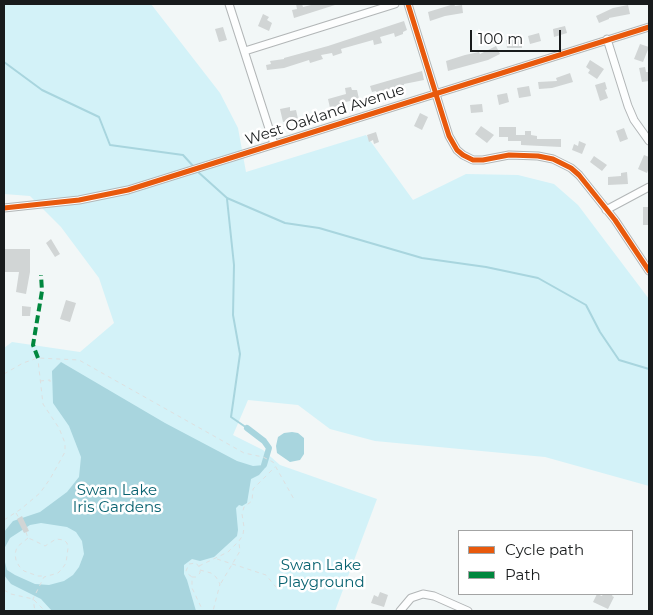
<!DOCTYPE html>
<html>
<head>
<meta charset="utf-8">
<style>
	body { margin:0 }
	#map { position:relative; width:653px; height:615px; overflow:hidden; background:#f2f7f7; font-family:Montserrat,sans-serif }
	canvas { display:block }
	.frame { position:absolute; inset:0; border:5px solid #181b1c; pointer-events:none }
	.legend { position:absolute; left:458px; top:530px; width:175px; height:65px; box-sizing:border-box; background:#fff; border:1px solid #a3a4a4; margin:0; padding:6px 9px; list-style:none; font-size:15px; color:#181b1c }
	.legend li { display:flex; align-items:center; gap:10px; height:25px }
	.legend b { width:25px; border:1px solid #a3a4a4 }
	.scale { position:absolute; left:470px; top:30px; width:91px; height:22px; box-sizing:border-box; border:2px solid #181b1c; border-top:0; padding-left:6px; font-size:15px; line-height:18px; white-space:nowrap; color:#181b1c; -webkit-text-stroke:4px #fff; paint-order:stroke }
</style>
</head>
<body>
<div id="map">
<canvas width="653" height="615"></canvas>
<div class="frame"></div>
<ul class="legend">
<li><b style="height:6px;background:#e8590c"></b>Cycle path</li>
<li><b style="height:6px;background:#00873e"></b>Path</li>
</ul>
<div class="scale">100 m</div>
</div>
<script>
const ctx = document.querySelector('canvas').getContext('2d');
ctx.lineJoin = 'round';
function fill(path, color) { ctx.fillStyle = color; ctx.fill(path, 'evenodd'); }
const poly = rows => new Path2D(rows.map(r => 'M' + r).join(''));
function strokePath(path, color, width, dash) { ctx.strokeStyle = color; ctx.lineWidth = width; ctx.lineCap = dash ? 'butt' : 'round'; ctx.setLineDash(dash || []); ctx.stroke(path); }
function drawText(font, color, halo, rows, align = 'center') {
  ctx.font = font + ' Montserrat,sans-serif'; ctx.lineWidth = 5; ctx.setLineDash([]); ctx.textBaseline = 'middle'; ctx.strokeStyle = halo; ctx.fillStyle = color; for (const [text, x, y, turn = 0] of rows) {
    ctx.save(); ctx.translate(x, y); ctx.rotate((+turn || 0) * Math.PI / 180); ctx.textAlign = isNaN(turn) ? turn : align; if (halo) ctx.strokeText(text, 0, 0); ctx.fillText(text, 0, 0); ctx.restore();
  }
}
fill(poly([
	[4,4,151,4,220,93,238,128,246,172,366,135,413,200,466,174,518,175,554,184,578,205,649,299,649,486,545,457,375,441,330,429,298,405,248,400,233,435,263,450,280,465,377,499,335,611,4,611,4,348,12,342,80,352,114,323,99,278,61,227,30,196,4,194]
]), '#d3f2f8');
fill(poly([
	[61,362,165,423,237,461,253,466,264,465,265,468,259,475,251,479,247,503,242,506,239,505,236,508,238,530,237,536,214,557,200,561,192,559,184,565,184,574,187,580,196,611,52,611,41,599,11,584,4,575,4,558,7,570,15,575,35,584,49,585,64,581,73,575,79,567,84,554,82,541,76,532,67,527,41,523,30,525,10,538,4,549,4,532,13,521,40,512,67,492,79,477,81,457,69,426,53,403,52,371],
	[292,432,298,433,304,438,304,454,300,460,290,462,277,453,276,446,278,437,284,433]
]), '#a8d5de');
strokePath(poly([
	[4,62,42,90,99,117,110,145,183,155,194,167],
	[197,171,227,198,285,223,319,228,422,258,486,267,538,278,586,305,600,332,619,360,649,369],
	[227,199,234,265,233,315,240,354,231,417,247,428]
]), '#a8d5de', 2);
strokePath(poly([
	[247,428,264,441,269,448,264,465]
]), '#a8d5de', 6);
fill(poly([
	[296,4,302,4,303,7,315,4,335,4,335,5,294,18,292,10,297,9],
	[454,4,455,6,462,5,463,13,445,16,430,21,428,12],
	[628,5,630,14,609,18,609,19,599,23,596,16,613,8],
	[263,14,269,17,267,20,272,23,269,31,258,26],
	[404,21,407,30,403,32,403,34,395,37,394,33,380,37,382,43,374,45,373,40,341,49,342,53,333,56,332,53,321,55,323,59,310,63,309,60,284,68,267,70,266,65,271,64,270,61,284,59,284,58,328,46],
	[565,26,567,33,554,37,553,29],
	[223,27,227,40,219,42,215,29],
	[539,33,541,41,530,44,528,36],
	[506,40,522,40,522,48,507,48],
	[640,44,649,47,643,62,634,59],
	[496,46,500,54,488,60,448,71,446,61,465,55,479,52,480,54],
	[590,60,604,69,597,79,588,73,590,70,586,67],
	[645,67,646,72,649,72,649,81,642,82,639,68],
	[422,71,424,80,404,84,404,85,377,94,376,91,372,92,370,86],
	[570,73,573,82,552,88,539,89,538,82,557,81,556,78],
	[605,82,607,89,605,90,608,98,600,101,595,85],
	[529,86,531,96,519,98,517,88],
	[351,87,352,90,357,90,359,99,341,103,341,105,330,108,328,99,346,94,345,88],
	[507,93,509,102,499,105,497,95],
	[482,104,483,112,471,113,470,105],
	[290,107,290,111,296,110,298,119,283,122,280,109],
	[420,113,428,117,422,130,414,126],
	[481,126,494,135,487,143,475,134],
	[499,127,516,127,516,135,525,135,525,131,531,131,531,135,537,136,537,139,561,139,561,147,521,145,521,141,508,141,508,137,499,137],
	[624,128,628,139,620,142,616,131],
	[376,132,379,142,374,144,373,140,369,142,367,135],
	[579,141,586,144,582,154,572,150,574,144,578,146],
	[644,155,649,157,649,168,647,173,638,169],
	[594,156,607,165,602,171,590,162],
	[627,172,628,184,608,185,608,177,621,176,621,173],
	[643,207,649,207,649,225,643,225],
	[51,239,60,254,55,257,46,243],
	[4,249,30,249,30,272,26,294,16,292,19,272,4,272],
	[66,300,76,303,70,322,60,319],
	[22,306,31,307,30,316,22,316],
	[22,516,29,531,24,533,17,519],
	[380,592,388,595,384,607,371,603,374,595,378,597],
	[597,594,602,596,603,594,613,594,612,596,614,597,608,609,593,602]
]), '#d1d5d5');
const minor = poly([
	[229,4,274,144],
	[408,4,443,117,449,136,457,150,463,155,473,160,483,160,509,155,538,156,553,159,571,168,579,175,615,220,649,271],
	[607,39,628,106,634,120,649,141],
	[245,51,395,4],
	[4,208,79,200,128,190,649,27],
	[606,210,649,187],
	[400,611,411,598,423,594,434,596,468,611]
]);
strokePath(minor, '#b2b6b7', 9);
strokePath(poly([
	[4,374,23,363,38,358,79,360,244,453,263,457,273,462,295,501],
	[40,381,50,380,50,384],
	[16,513,19,518],
	[4,520,21,509,40,493,50,479,65,452,65,443,59,428,43,404,38,360],
	[26,532,28,538,33,540,45,546,56,539,64,540,67,543,68,548,66,563,62,569,58,573,44,577,33,599,35,611],
	[28,538,17,547,15,554,16,560,19,566,24,571,38,576,43,576],
	[217,559,266,575,275,586,280,590],
	[199,566,228,552,239,541,243,535,244,527,242,514,244,507,252,501,253,489,275,467],
	[200,570,211,573,216,577,220,584,213,611],
	[192,577,196,577,200,573,200,568,196,563,189,564,186,571,188,574,192,577,192,588,203,611],
	[221,583,240,551,239,543],
	[4,590,11,594,33,599,45,611]
]), '#dee0e0', 1, [4, 4]);
strokePath(minor, '#fdfefe', 7);
strokePath(poly([
	[38,358,33,345,42,291,41,275]
]), '#00873e', 4, [8, 4]);
strokePath(poly([
	[408,4,443,117,449,136,457,150,463,155,473,160,483,160,509,155,538,156,553,159,571,168,579,175,615,220,649,271],
	[4,208,79,200,128,190,649,27]
]), '#e8590c', 5);
drawText('15px', '#181b1c', '#fff', [
	["West Oakland Avenue",325,115,-18]
]);
drawText('15px', '#086270', '#fff', [
	["Swan Lake",117,491],
	["Iris Gardens",117,508],
	["Swan Lake",321,566],
	["Playground",321,583]
]);
</script>
</body>
</html>
